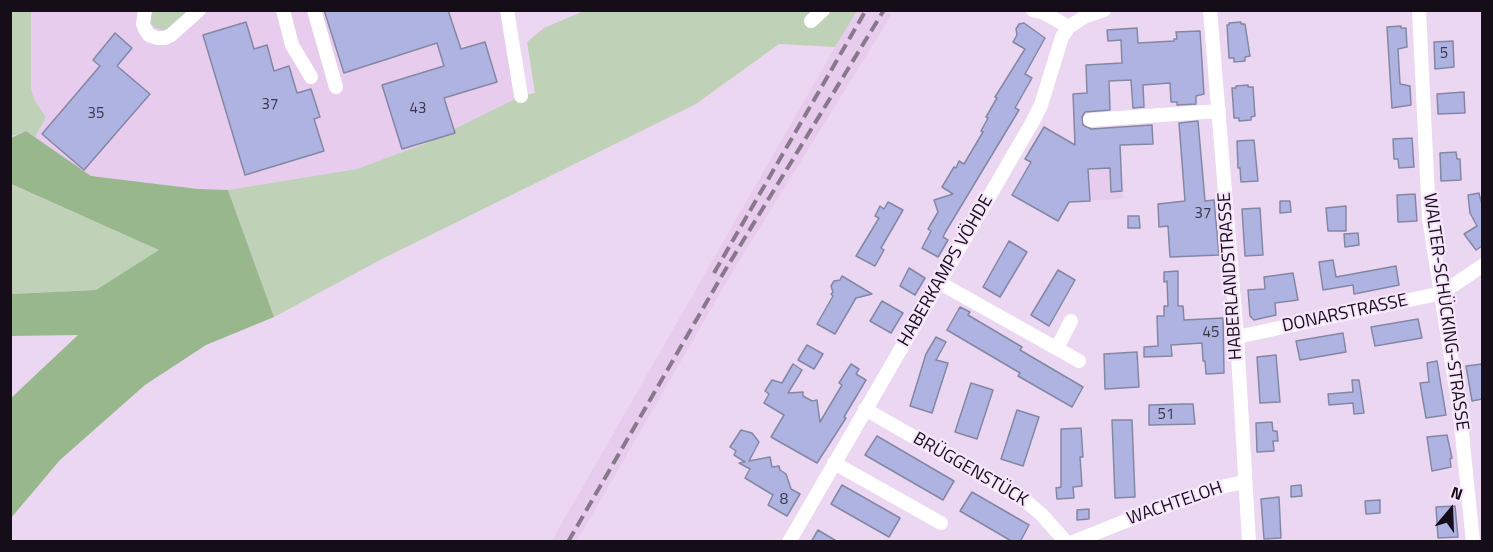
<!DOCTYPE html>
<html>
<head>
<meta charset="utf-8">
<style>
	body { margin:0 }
	#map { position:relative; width:1493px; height:552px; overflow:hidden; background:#ecd7f2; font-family:"Titillium Web",sans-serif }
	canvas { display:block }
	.frame { position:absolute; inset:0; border:12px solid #150d17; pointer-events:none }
	.north { position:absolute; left:1421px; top:480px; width:60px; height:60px; -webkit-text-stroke:4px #f7e5fc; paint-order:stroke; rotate:19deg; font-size:16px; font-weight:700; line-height:24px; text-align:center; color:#150d17 }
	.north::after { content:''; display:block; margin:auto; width:21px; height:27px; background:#150d17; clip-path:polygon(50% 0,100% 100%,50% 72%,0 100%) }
</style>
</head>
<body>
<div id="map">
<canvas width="1493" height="552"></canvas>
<div class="frame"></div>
<div class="north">N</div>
</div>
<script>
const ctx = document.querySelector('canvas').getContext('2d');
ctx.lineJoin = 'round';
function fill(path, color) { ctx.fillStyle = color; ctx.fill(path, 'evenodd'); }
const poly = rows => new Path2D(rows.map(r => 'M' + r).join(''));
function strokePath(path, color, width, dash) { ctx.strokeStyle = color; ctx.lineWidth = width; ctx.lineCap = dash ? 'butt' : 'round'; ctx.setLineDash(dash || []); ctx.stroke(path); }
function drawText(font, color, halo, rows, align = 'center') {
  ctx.font = font + ' "Titillium Web",sans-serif'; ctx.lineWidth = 4.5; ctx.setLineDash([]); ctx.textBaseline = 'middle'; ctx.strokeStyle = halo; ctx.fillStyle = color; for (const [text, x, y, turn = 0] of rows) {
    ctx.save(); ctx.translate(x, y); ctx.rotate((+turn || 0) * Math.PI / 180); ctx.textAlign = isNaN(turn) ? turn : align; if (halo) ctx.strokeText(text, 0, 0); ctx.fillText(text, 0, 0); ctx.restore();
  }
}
fill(poly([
	[10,11,507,11,521,96,424,144,357,169,228,190,198,189,91,176,26,131,13,136,11,134],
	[857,11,884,11,892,14,730,276,577,541,551,542,835,47],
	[1044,127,1073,144,1076,159,1120,157,1123,199,1079,201,1077,189,1025,159]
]), '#e7ccee');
fill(poly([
	[10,11,31,11,31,89,35,101,46,117,35,137,26,131,13,136,11,134],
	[154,11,189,11,167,29,162,30,154,27,151,23,151,15],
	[584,11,857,11,835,47,779,44,696,104,382,259,274,317,228,190,357,169,424,144,521,96,535,93,527,42,544,28],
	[10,184,160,250,96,290,11,294]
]), '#bfd1b7');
fill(poly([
	[26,131,91,176,198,189,228,190,274,317,206,345,145,385,60,460,11,518,11,398,78,335,11,336,11,294,96,290,159,250,11,184,11,138]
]), '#99b78d');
const building = poly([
	[324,10,448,10,461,49,485,42,497,82,444,98,455,133,402,149,382,85,444,66,437,43,344,73,324,10],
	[246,22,254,49,267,45,274,71,289,66,297,93,311,89,320,117,314,119,324,151,245,175,203,35,246,22],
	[1241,22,1241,24,1245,24,1250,56,1245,57,1245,61,1234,62,1234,58,1229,58,1227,25,1229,25,1229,23,1241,22],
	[1024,23,1045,38,1025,74,1032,78,1015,108,1019,110,946,231,943,237,948,240,938,257,922,248,931,231,928,229,938,212,934,200,953,194,942,187,954,167,956,168,959,161,964,164,983,132,981,131,988,118,986,117,997,98,995,97,1025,49,1013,42,1017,35,1016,29,1019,24,1024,23],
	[1401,26,1401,28,1406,28,1407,47,1398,49,1400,84,1410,86,1411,105,1392,108,1387,27,1401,26],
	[1137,28,1138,43,1174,41,1174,39,1177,39,1176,32,1200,31,1204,94,1196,96,1196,104,1177,105,1177,102,1171,102,1170,83,1143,85,1144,107,1133,108,1131,80,1109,81,1110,110,1085,112,1082,117,1083,125,1091,129,1152,125,1153,144,1120,145,1122,191,1111,192,1110,168,1088,169,1090,201,1069,202,1058,221,1012,195,1031,162,1025,159,1044,127,1075,145,1073,94,1087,93,1086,65,1122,63,1121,40,1108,41,1107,30,1137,28],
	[115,33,132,48,117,66,150,94,84,170,42,134,100,66,93,60,115,33],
	[1453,41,1454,67,1435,69,1434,42,1453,41],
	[1248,85,1248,87,1253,87,1255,116,1251,117,1251,120,1239,121,1239,118,1234,118,1232,88,1236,88,1236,86,1248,85],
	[1464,92,1465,113,1438,114,1437,94,1464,92],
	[1198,121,1205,201,1214,200,1219,255,1170,257,1168,226,1159,227,1158,204,1185,201,1179,123,1198,121],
	[1412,138,1414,167,1399,168,1398,159,1394,159,1393,139,1412,138],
	[1254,140,1258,181,1241,182,1240,168,1238,168,1237,141,1254,140],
	[1456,152,1457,159,1460,159,1461,180,1441,181,1440,153,1456,152],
	[1479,193,1482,205,1482,246,1476,250,1464,234,1477,226,1470,213,1468,195,1479,193],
	[1415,194,1417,221,1398,222,1397,195,1415,194],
	[1280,201,1290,201,1291,212,1280,213,1280,201],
	[888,202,903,210,881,248,884,250,875,266,856,256,879,218,875,216,880,206,884,209,888,202],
	[1346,206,1346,231,1328,231,1326,208,1346,206],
	[1260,208,1263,255,1245,256,1242,209,1260,208],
	[1128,216,1139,216,1140,228,1128,228,1128,216],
	[1358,233,1359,245,1345,247,1344,234,1358,233],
	[1009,241,1027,252,1000,297,983,287,1009,241],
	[1333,260,1336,277,1396,266,1399,285,1354,294,1353,285,1323,290,1319,262,1333,260],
	[909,268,925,278,915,295,900,286,909,268],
	[1058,270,1075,280,1049,326,1031,315,1058,270],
	[1178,271,1178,306,1183,306,1184,320,1223,318,1224,373,1206,374,1205,361,1203,361,1202,343,1171,345,1172,356,1144,357,1144,347,1158,346,1157,316,1164,316,1164,306,1168,306,1167,281,1164,282,1164,272,1178,271],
	[1293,273,1298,300,1275,303,1276,315,1254,320,1250,316,1248,290,1265,289,1264,277,1293,273],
	[842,276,872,294,856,298,835,334,817,324,833,296,831,294,833,292,831,286,834,281,840,280,842,276],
	[882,301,903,313,891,333,870,321,882,301],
	[960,307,970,312,968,315,1022,347,1020,350,1083,387,1072,407,1018,376,1020,373,947,330,960,307],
	[1418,319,1422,338,1375,346,1371,327,1418,319],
	[1343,333,1346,352,1300,360,1296,341,1343,333],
	[936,337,946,342,936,360,948,363,932,413,910,406,926,354,936,337],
	[807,345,823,354,814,369,798,360,807,345],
	[1137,352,1139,387,1105,389,1104,354,1137,352],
	[1276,355,1280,402,1260,403,1257,357,1276,355],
	[1437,361,1446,415,1426,418,1420,383,1429,382,1427,363,1437,361],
	[793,364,802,370,788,393,803,392,803,396,812,401,817,400,820,422,842,385,839,383,851,364,859,369,856,374,866,380,844,417,846,418,817,463,771,437,784,415,764,403,769,394,765,391,772,380,782,383,793,364],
	[1482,364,1482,399,1472,401,1466,366,1482,364],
	[1352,380,1359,380,1364,413,1354,414,1353,403,1329,405,1328,394,1353,392,1352,380],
	[971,383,993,390,977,439,955,432,971,383],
	[1183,404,1193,404,1195,424,1149,425,1149,405,1183,404],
	[1017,410,1039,417,1023,466,1001,459,1017,410],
	[1112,420,1132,420,1135,497,1115,498,1112,420],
	[1272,422,1273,431,1277,431,1278,441,1273,441,1274,451,1257,452,1256,423,1272,422],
	[1081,428,1083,457,1080,457,1082,486,1073,487,1074,498,1057,499,1056,488,1061,487,1061,429,1081,428],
	[741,430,752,433,759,442,749,461,770,457,772,467,779,466,780,470,786,474,791,489,800,494,787,516,768,505,773,495,745,478,750,469,739,463,745,462,734,455,736,451,730,447,741,430],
	[1447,435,1452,458,1450,459,1451,467,1432,471,1427,437,1447,435],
	[877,436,954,481,943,500,865,455,877,436],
	[842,485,900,518,889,537,831,504,842,485],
	[1301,485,1302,496,1291,497,1291,486,1301,485],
	[972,492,1029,525,1020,542,1013,542,960,511,972,492],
	[1279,497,1281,538,1264,539,1261,499,1279,497],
	[1380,500,1380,513,1366,514,1365,501,1380,500],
	[1455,506,1458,537,1438,538,1436,507,1455,506],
	[1089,509,1089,519,1077,520,1077,510,1089,509],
	[818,530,838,542,811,542,818,530]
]);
fill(building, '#afb3e2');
strokePath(building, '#8487a4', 1.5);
strokePath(poly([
	[145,10,143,24,145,29,149,35,157,38,165,38,171,35,199,10],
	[283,10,292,45,311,77],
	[314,10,336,87],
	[507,10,521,96],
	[1033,10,1044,13,1069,27],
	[1210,10,1237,337,1249,542],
	[1419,10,1429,218,1460,414,1473,542],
	[811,21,823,10],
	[1090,120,1219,111],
	[940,283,1079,361],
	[1237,337,1442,293,1482,266],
	[1057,348,1071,321],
	[865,409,1027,502,1042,515,1066,542],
	[834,463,941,523],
	[789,542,1033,121,1041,105,1062,37,1069,27,1084,17,1104,10],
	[1073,542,1151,511,1225,486,1244,482]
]), '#fff', 14);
strokePath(poly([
	[714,273,866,10],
	[568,542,724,272,884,10]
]), '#87788b', 4, [12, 6]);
drawText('15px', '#3c364a', null, [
	["5",1444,54],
	["37",270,105],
	["43",418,109],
	["35",96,114],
	["37",1203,214],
	["45",1211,333],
	["51",1166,415],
	["8",784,500]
]);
drawText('18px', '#150d17', '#f7e5fc', [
	["HABERKAMPS VÖHDE",946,271,-60],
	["HABERLANDSTRASSE",1231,276,-94],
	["WALTER-SCHÜCKING-STRASSE",1445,312,82],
	["DONARSTRASSE",1345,314,-12],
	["BRÜGGENSTÜCK",970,470,30],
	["WACHTELOH",1175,504,-19]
]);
</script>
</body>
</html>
